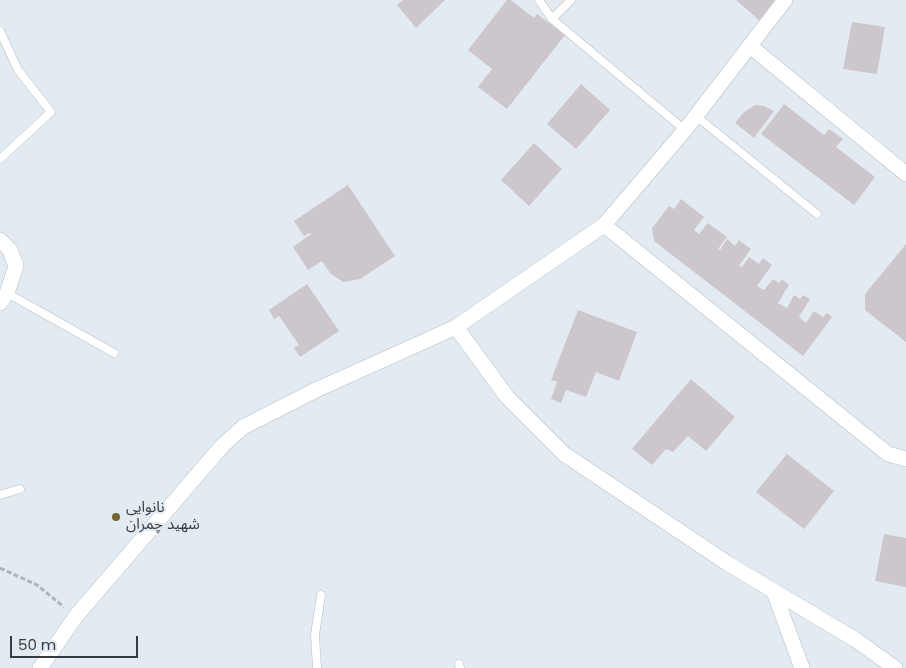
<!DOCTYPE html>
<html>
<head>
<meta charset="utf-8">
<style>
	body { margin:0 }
	#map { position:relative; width:906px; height:668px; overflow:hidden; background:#e3ebf2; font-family:Poppins,sans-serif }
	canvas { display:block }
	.scale { position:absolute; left:10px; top:636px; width:128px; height:22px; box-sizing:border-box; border:2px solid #383b3d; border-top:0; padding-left:6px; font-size:15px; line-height:18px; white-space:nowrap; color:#383b3d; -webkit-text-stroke:4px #e3ebf2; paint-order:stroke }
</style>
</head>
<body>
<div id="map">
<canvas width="906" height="668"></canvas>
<div class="scale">50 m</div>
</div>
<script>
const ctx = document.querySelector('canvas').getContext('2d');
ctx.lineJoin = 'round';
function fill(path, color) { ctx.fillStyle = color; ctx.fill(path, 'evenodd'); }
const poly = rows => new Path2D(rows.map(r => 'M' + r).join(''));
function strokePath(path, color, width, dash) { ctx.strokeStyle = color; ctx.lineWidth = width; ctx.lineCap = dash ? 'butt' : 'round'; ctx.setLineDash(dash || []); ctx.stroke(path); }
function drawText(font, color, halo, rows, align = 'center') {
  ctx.font = font + ' Poppins,"Noto Sans Arabic",sans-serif'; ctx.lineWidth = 4; ctx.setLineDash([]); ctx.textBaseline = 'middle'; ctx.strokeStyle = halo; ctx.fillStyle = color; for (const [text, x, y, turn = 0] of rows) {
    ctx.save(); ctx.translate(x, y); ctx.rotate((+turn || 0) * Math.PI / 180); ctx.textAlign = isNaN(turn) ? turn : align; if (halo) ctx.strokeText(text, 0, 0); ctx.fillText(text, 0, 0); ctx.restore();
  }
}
fill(poly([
	[403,0,445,0,416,28,397,5],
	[507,0,511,0,534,18,537,14,565,35,507,109,478,87,492,69,468,50],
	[736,0,778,0,760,21],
	[852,22,885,27,877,74,843,69],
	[581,84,610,110,576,149,547,124],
	[784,104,824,135,829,129,843,139,836,147,875,177,854,205,761,134],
	[755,105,764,106,774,111,754,138,735,123,744,112],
	[534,143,562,169,529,206,501,180],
	[348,185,395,256,360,279,343,282,330,273,322,261,308,270,293,247,311,234,310,233,304,236,294,221],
	[681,199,704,217,694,230,699,234,708,223,727,237,718,249,720,250,727,239,735,246,739,240,751,249,739,266,742,267,749,257,759,264,763,258,772,265,757,286,764,290,773,279,779,283,782,279,789,285,778,303,787,308,794,295,800,299,803,295,810,299,799,317,806,323,814,311,823,317,827,313,832,317,803,356,654,241,652,228,669,206,674,209],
	[906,244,906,342,865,310,865,294],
	[307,284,339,331,300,357,294,348,299,345,279,316,274,319,269,310],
	[578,310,637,332,619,381,596,372,586,397,566,390,561,403,551,399,557,382,551,380],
	[691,379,735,417,706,451,688,436,673,452,666,449,652,465,632,449],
	[787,454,834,491,804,529,756,492],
	[884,534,906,538,906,587,875,581]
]), '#cec6cd');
const service = poly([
	[539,0,552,19,685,130],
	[552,19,571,0],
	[0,31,18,70,51,112,0,159],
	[696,116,817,214],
	[7,293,114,353],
	[0,495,20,489],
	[459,664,460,668],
	[317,668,315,635,321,595]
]);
const minor = poly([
	[750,46,906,174],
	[604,225,888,454,906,459],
	[0,240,10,250,16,266,7,293,0,303],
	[456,327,507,397,564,454,727,563,856,640,895,668],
	[774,592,802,668],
	[40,668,76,616,222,446,243,427,316,390,456,327,604,225,685,130,785,0]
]);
strokePath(service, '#b6bec4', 9);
strokePath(minor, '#b6bec4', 16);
strokePath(poly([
	[0,568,37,585,64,607]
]), '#aeb5ba', 3, [5, 2.5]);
strokePath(service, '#fff', 8);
strokePath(minor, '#fff', 15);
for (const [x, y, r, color] of [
	[116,517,5,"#746533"]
]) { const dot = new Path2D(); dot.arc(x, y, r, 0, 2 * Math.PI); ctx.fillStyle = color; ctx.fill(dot); strokePath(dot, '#e3ebf2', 2); }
drawText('15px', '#383b3d', '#e3ebf2', [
	["نانوایی",126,508],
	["شهید چمران",126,525]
], 'left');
</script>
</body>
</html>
